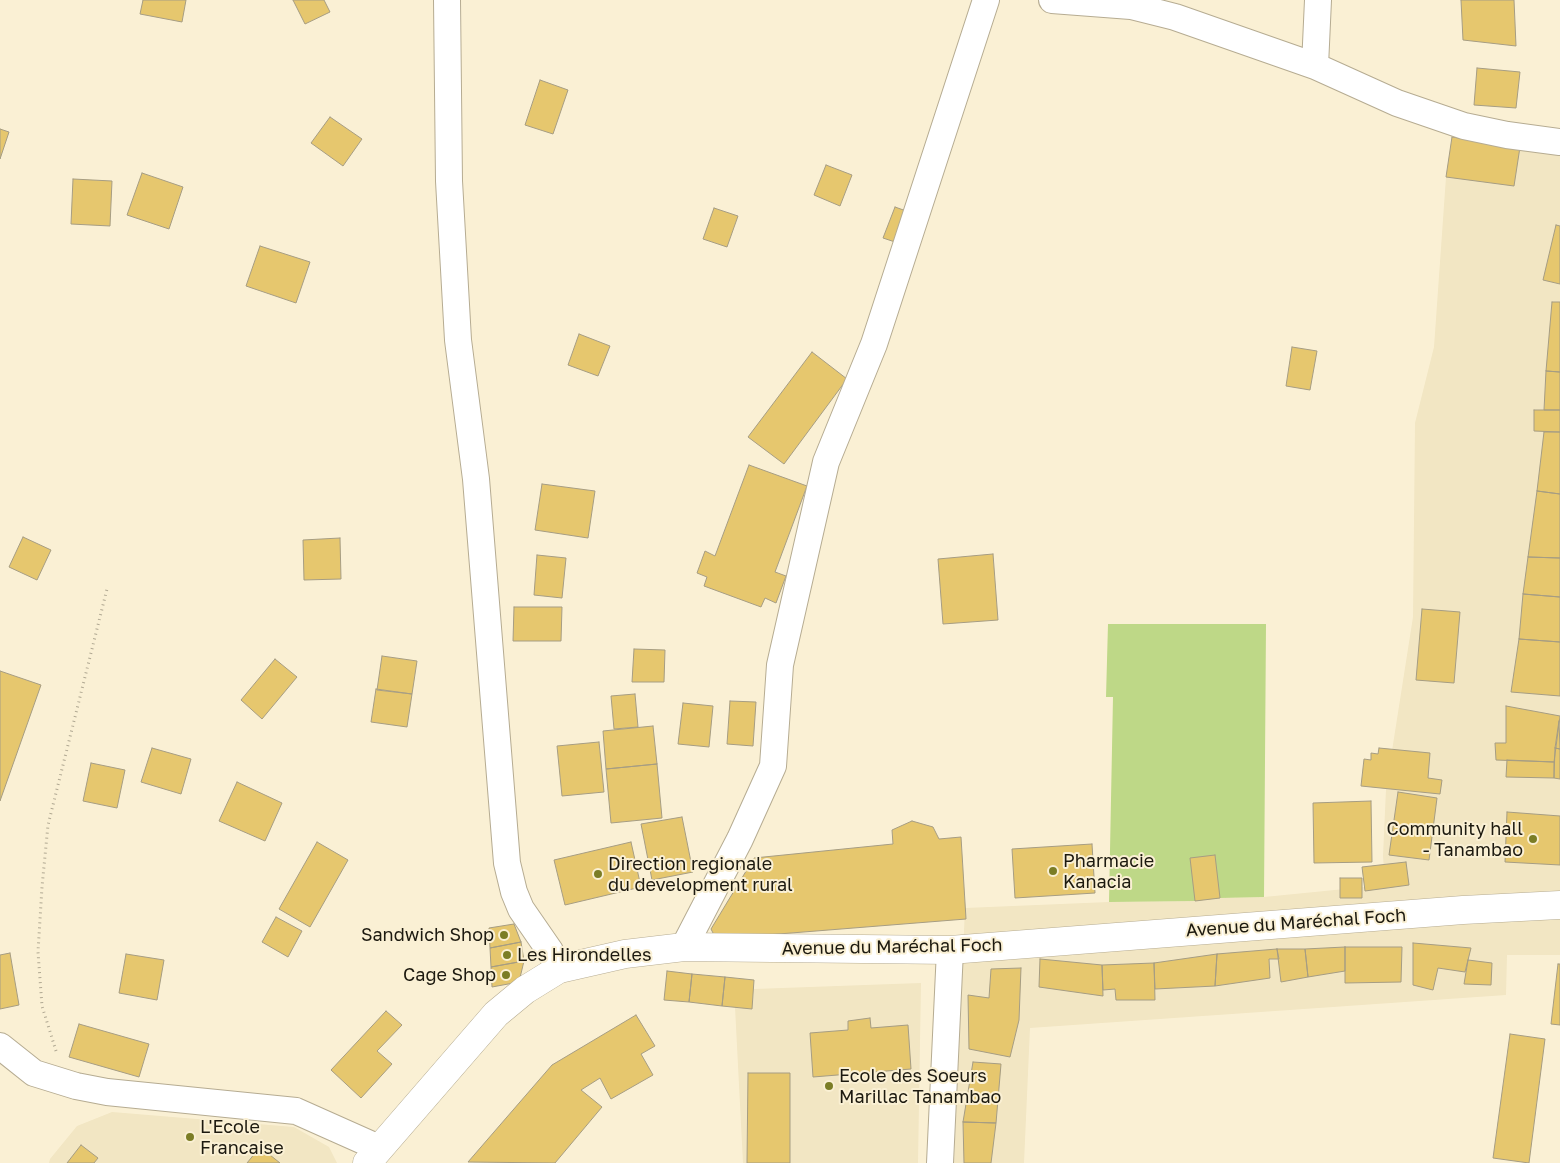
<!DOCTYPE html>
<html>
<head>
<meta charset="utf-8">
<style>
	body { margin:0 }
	canvas { display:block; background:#faf0d4 }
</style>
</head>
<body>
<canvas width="1560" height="1163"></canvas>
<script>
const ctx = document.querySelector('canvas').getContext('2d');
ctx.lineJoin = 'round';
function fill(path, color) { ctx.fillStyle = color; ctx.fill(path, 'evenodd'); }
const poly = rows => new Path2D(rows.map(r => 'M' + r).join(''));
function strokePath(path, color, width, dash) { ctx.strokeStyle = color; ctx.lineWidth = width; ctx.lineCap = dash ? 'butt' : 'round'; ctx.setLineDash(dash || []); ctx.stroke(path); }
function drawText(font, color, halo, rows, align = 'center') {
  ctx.font = font + ' "Golos Text",sans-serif'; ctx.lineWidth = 4; ctx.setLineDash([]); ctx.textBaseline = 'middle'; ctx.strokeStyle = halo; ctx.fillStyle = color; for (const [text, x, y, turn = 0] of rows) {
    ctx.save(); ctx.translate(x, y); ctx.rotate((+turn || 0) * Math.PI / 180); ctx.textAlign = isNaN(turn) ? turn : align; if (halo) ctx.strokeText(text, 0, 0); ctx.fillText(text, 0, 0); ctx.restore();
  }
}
fill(poly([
	[1452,137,1560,152,1560,955,1507,955,1506,995,1030,1028,1024,1163,954,1163,965,908,1109,902,1195,901,1220,898,1264,897,1385,885,1383,856,1386,789,1413,617,1415,423,1434,347,1446,177],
	[921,983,918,1163,743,1163,735,1007,752,1009,754,989],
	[112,1112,294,1127,329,1147,337,1163,49,1163,50,1159,77,1126]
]), '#f2e6c3');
fill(poly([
	[1108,624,1266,624,1264,897,1220,898,1195,901,1109,902,1113,697,1106,697]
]), '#bed887');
const building = poly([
	[143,0,186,0,182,22,140,14,143,0],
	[293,0,324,0,330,12,305,24,293,0],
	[1461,0,1514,0,1516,46,1463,40,1461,0],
	[1477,68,1520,72,1516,108,1474,105,1477,68],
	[540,80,568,90,553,134,525,125,540,80],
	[330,117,362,139,343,166,311,143,330,117],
	[0,129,9,132,0,159,0,129],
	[1452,137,1520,147,1514,186,1446,177,1452,137],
	[826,165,852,175,840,206,814,195,826,165],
	[142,173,183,187,169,229,127,215,142,173],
	[73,179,112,181,110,226,71,224,73,179],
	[895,207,909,212,898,243,883,238,895,207],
	[714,208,738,216,727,247,703,239,714,208],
	[1556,225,1560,226,1560,284,1543,280,1556,225],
	[260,246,310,262,296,303,246,286,260,246],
	[1552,302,1560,302,1560,372,1546,371,1552,302],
	[579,334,610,346,598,376,568,365,579,334],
	[1292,347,1317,351,1310,390,1286,386,1292,347],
	[812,352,847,379,784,464,748,437,812,352],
	[1546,371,1560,372,1560,410,1544,410,1546,371],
	[1534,410,1560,410,1560,432,1534,431,1534,410],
	[1544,432,1560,432,1560,494,1537,491,1544,432],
	[749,465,807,486,775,572,786,576,776,603,765,598,761,607,704,586,707,577,697,573,705,551,715,556,749,465],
	[542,484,595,491,588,538,535,530,542,484],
	[1537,491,1560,494,1560,558,1528,557,1537,491],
	[23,537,51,550,37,580,9,567,23,537],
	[340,538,341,579,304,580,303,540,340,538],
	[993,554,998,620,943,624,938,559,993,554],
	[537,555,566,558,562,598,534,595,537,555],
	[1528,557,1560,558,1560,597,1523,594,1528,557],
	[1523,594,1560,597,1560,642,1519,639,1523,594],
	[514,607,562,607,561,641,513,641,514,607],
	[1422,609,1460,612,1454,683,1416,680,1422,609],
	[1519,639,1560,642,1560,696,1511,692,1519,639],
	[634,649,665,650,664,682,632,682,634,649],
	[382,656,417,661,412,694,377,690,382,656],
	[275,659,297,677,262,719,241,700,275,659],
	[0,671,41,685,0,801,0,671],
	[376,689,412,694,407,727,371,722,376,689],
	[635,694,638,727,614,729,611,696,635,694],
	[730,701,756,702,753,746,727,744,730,701],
	[683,703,713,706,709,747,678,744,683,703],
	[1506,706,1560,716,1554,762,1496,760,1495,743,1506,743,1506,706],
	[1559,721,1560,749,1555,748,1559,721],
	[653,726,657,764,606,769,603,731,653,726],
	[599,742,604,792,562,796,557,746,599,742],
	[152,748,191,759,181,794,141,782,152,748],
	[1379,748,1430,753,1428,778,1442,780,1440,794,1361,786,1364,759,1371,760,1371,753,1378,754,1379,748],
	[1555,748,1560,749,1560,779,1554,778,1555,748],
	[1507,760,1554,762,1554,778,1506,777,1507,760],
	[91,763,125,770,117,808,83,801,91,763],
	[657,764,662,818,611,823,606,769,657,764],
	[237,782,282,803,265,841,219,821,237,782],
	[1398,792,1437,798,1429,860,1389,855,1398,792],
	[1371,801,1372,862,1314,863,1313,803,1371,801],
	[1507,812,1560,816,1560,865,1505,862,1507,812],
	[682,817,693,872,652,880,641,824,682,817],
	[912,821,933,827,939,839,961,837,966,919,716,939,711,929,754,858,893,844,892,830,912,821],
	[317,842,348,860,310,927,279,909,317,842],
	[631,842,641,887,565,905,554,860,631,842],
	[1092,844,1095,893,1015,898,1012,849,1092,844],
	[1215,855,1220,898,1195,901,1190,858,1215,855],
	[1406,862,1409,885,1365,891,1362,867,1406,862],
	[1340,878,1362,878,1362,898,1340,898,1340,878],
	[276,917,302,931,288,957,262,942,276,917],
	[514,924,521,942,490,948,489,928,514,924],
	[521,942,524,961,491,967,490,948,521,942],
	[1413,943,1471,948,1465,972,1438,968,1433,990,1413,985,1413,943],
	[1345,947,1345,971,1308,977,1305,949,1345,947],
	[1345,947,1402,947,1401,982,1345,983,1345,947],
	[1277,949,1305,949,1308,977,1281,982,1277,949],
	[1277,949,1279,959,1269,959,1270,978,1215,986,1217,954,1277,949],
	[10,953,19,1005,0,1009,0,955,10,953],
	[126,954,164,960,157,1000,119,993,126,954],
	[1217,954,1215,986,1155,989,1154,963,1217,954],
	[1040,959,1102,965,1103,996,1039,987,1040,959],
	[1468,960,1492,963,1491,985,1464,984,1468,960],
	[524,961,519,982,492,987,491,967,524,961],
	[1154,963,1155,1000,1116,1000,1115,989,1103,990,1102,965,1154,963],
	[1558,964,1560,964,1560,1025,1551,1024,1558,964],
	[1021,968,1019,1020,1010,1057,969,1049,968,995,989,998,991,969,1021,968],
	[667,971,692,974,689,1002,664,1000,667,971],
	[692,974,725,977,722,1006,689,1002,692,974],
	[725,977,754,980,752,1009,722,1006,725,977],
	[386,1011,402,1025,377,1051,392,1064,361,1098,331,1070,386,1011],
	[636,1015,655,1046,641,1054,653,1075,611,1099,600,1078,581,1090,602,1107,555,1163,468,1162,552,1065,636,1015],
	[870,1018,871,1028,908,1025,911,1069,813,1077,810,1033,848,1030,848,1021,870,1018],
	[79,1024,149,1044,139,1077,69,1057,79,1024],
	[1510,1034,1545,1039,1529,1163,1493,1158,1510,1034],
	[973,1062,1001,1064,996,1123,963,1122,973,1062],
	[748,1073,790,1073,790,1163,747,1163,748,1073],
	[963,1122,996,1123,991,1163,964,1163,963,1122],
	[81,1145,98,1158,94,1163,67,1163,81,1145],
	[260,1147,280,1163,247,1163,260,1147]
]);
fill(building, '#e6c76e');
strokePath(building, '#a69d83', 1);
const street = poly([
	[447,0,449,181,458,340,476,479,507,863,514,892,521,909,550,951,559,969],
	[1052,0,1131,6,1175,17,1315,66,1397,103,1464,126,1507,135,1560,142],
	[1315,66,1318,0],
	[684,947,740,839,773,766,780,665,826,462,874,344,986,0],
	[0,1046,34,1073,76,1086,107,1092,296,1111,379,1148],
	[940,1163,950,950]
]);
const secondary = poly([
	[367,1163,496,1014,525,990,559,969,625,954,684,947,950,950,1463,910,1560,905]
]);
strokePath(street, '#b6ac92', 28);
strokePath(secondary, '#b6ac92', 29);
strokePath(poly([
	[56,1051,42,1006,38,952,42,887,48,825,107,589]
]), '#b0a892', 3, [1, 4]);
strokePath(street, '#fff', 26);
strokePath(secondary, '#fff', 28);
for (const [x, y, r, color] of [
	[1533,839,5,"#7b7d25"],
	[1053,871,5,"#7b7d25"],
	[598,874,5,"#7b7d25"],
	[504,935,5,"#7b7d25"],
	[507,955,5,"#7b7d25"],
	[506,975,5,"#7b7d25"],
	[829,1086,5,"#7b7d25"],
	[190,1137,5,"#7b7d25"]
]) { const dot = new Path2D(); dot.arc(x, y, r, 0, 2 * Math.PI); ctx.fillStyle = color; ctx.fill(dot); strokePath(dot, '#faf0d4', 2); }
drawText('18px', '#1c190f', '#faf0d4', [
	["Community hall",1523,829,"right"],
	["- Tanambao",1523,850,"right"],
	["Pharmacie",1063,861],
	["Kanacia",1063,882],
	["Direction regionale",608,864],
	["du development rural",608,885],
	["Sandwich Shop",494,935,"right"],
	["Les Hirondelles",517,955],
	["Cage Shop",496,975,"right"],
	["Ecole des Soeurs",839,1076],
	["Marillac Tanambao",839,1097],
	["L'Ecole",200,1127],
	["Francaise",200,1148]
], 'left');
drawText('18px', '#1c190f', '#faf0d4', [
	["Avenue du Maréchal Foch",1296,923,-4],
	["Avenue du Maréchal Foch",892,947,-1]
]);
</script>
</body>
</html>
